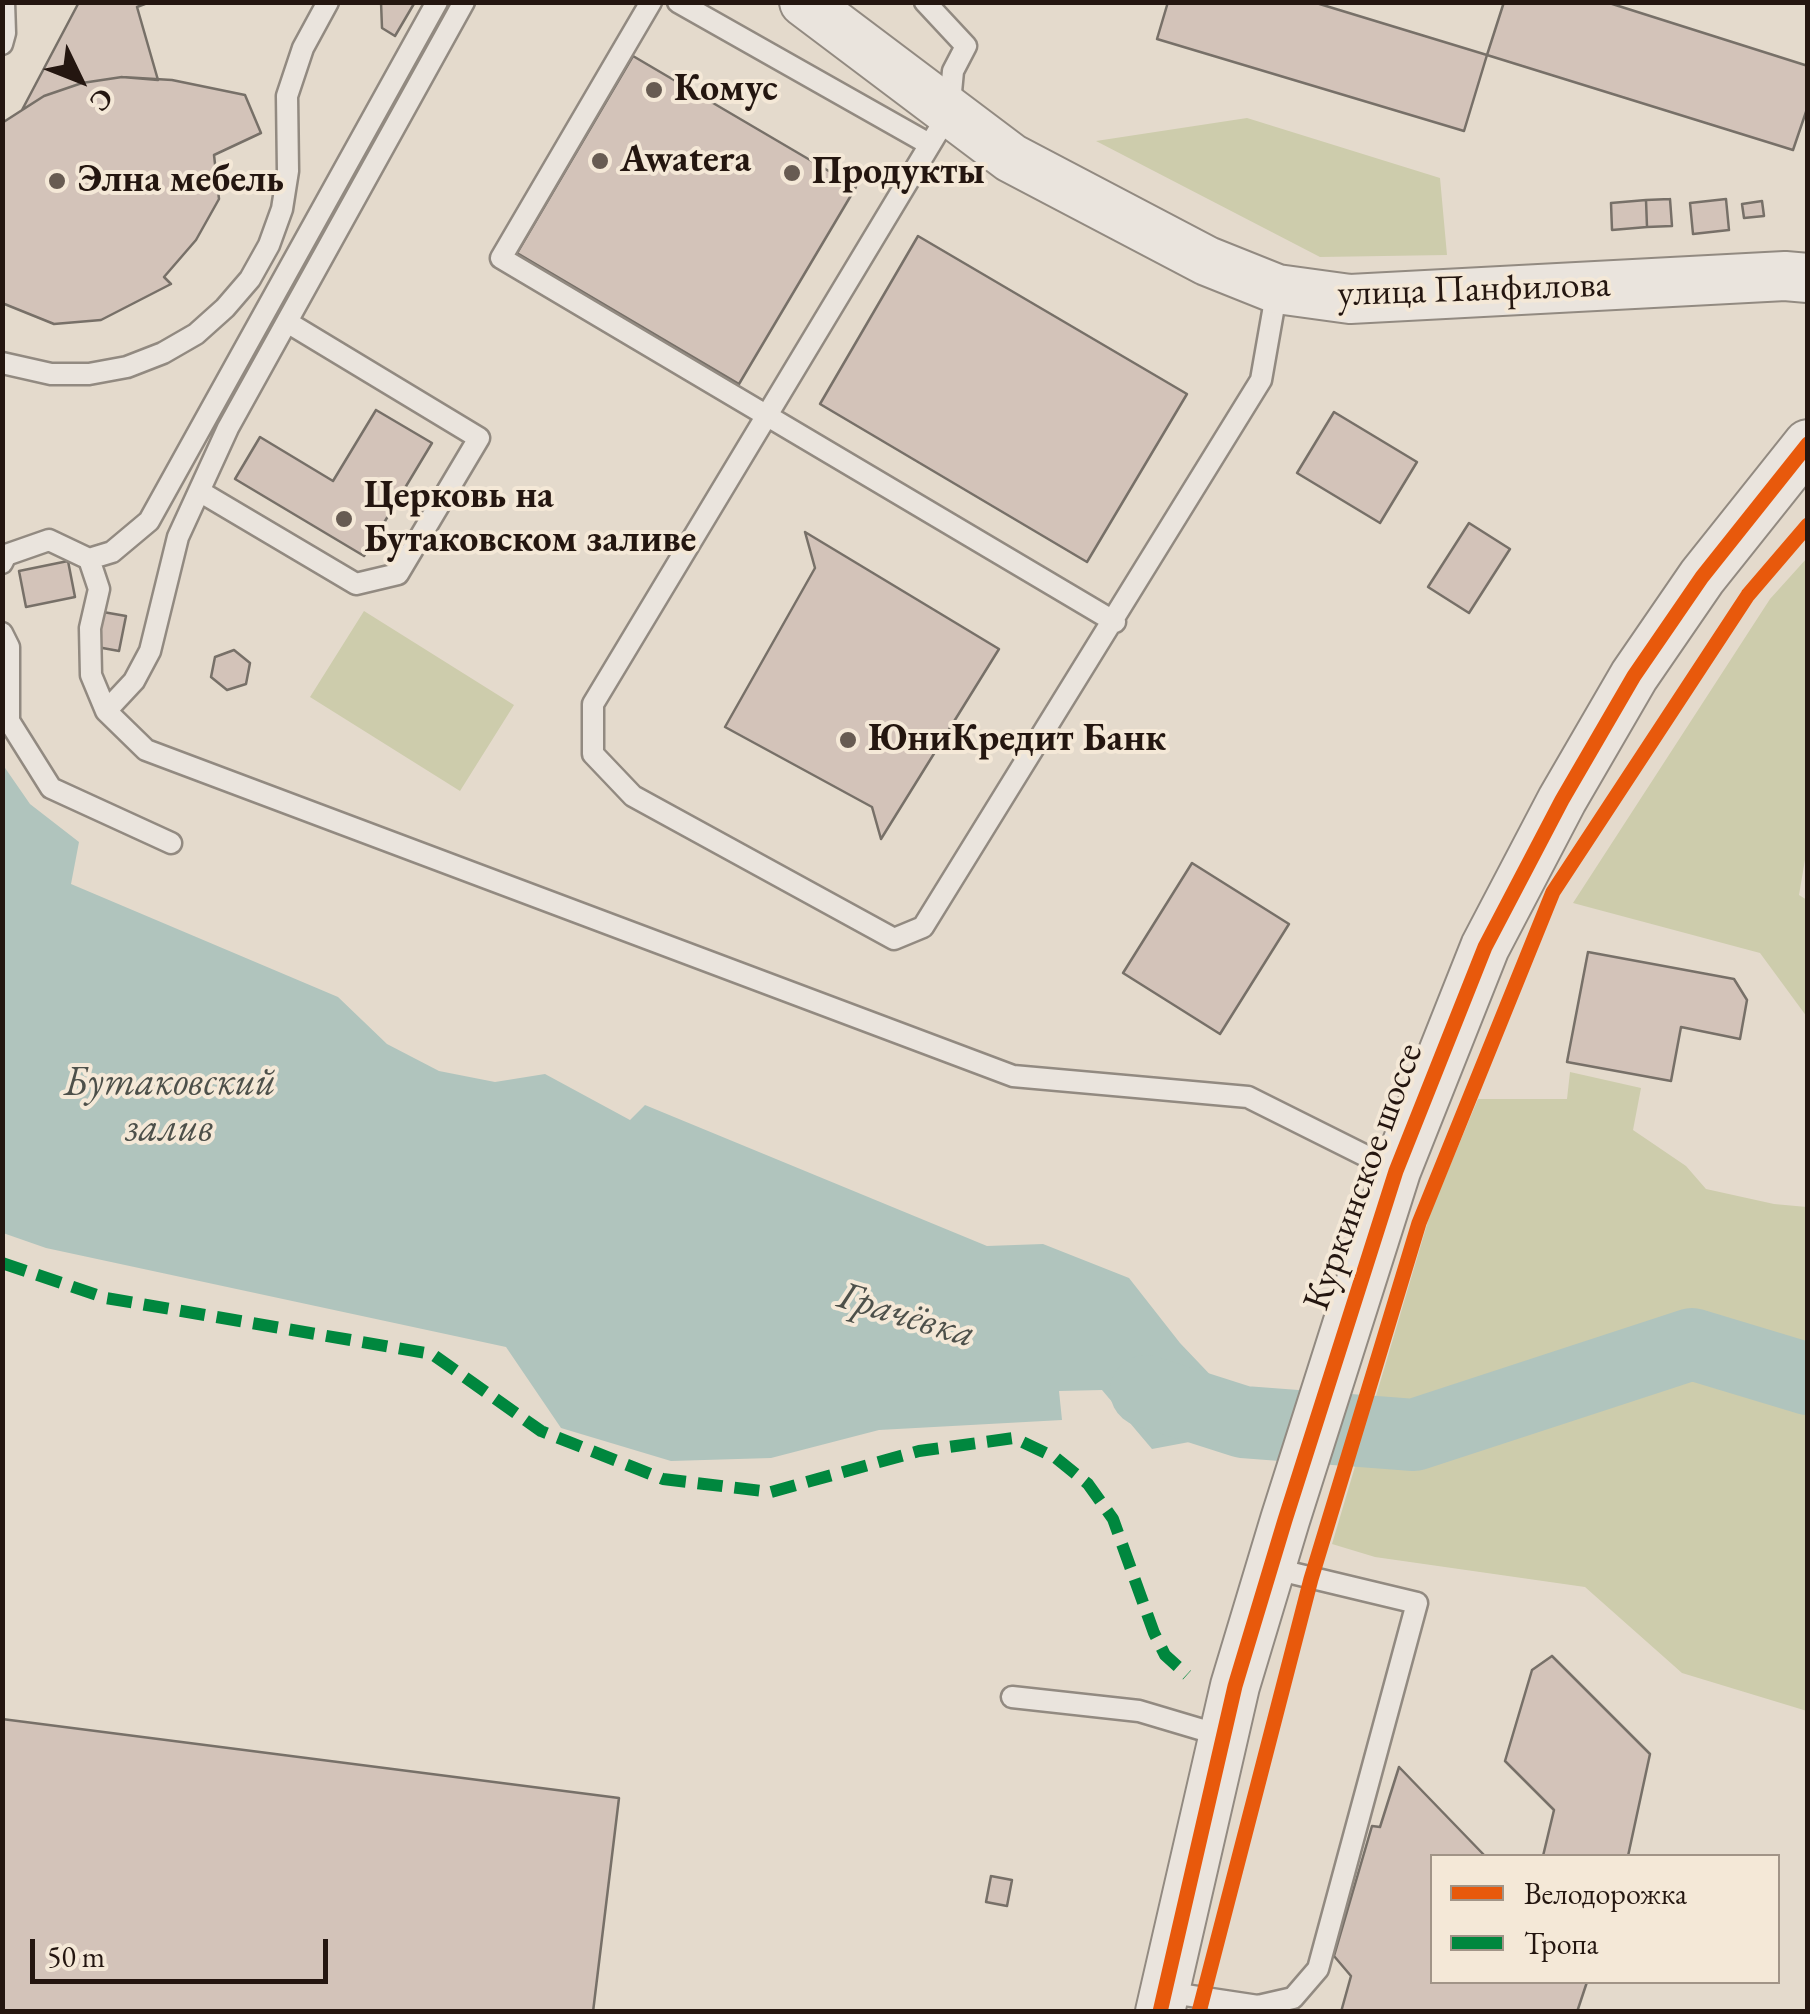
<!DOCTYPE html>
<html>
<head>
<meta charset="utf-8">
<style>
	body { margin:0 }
	#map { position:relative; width:1810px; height:2014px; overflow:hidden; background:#e4dacc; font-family:"EB Garamond",serif }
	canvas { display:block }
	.frame { position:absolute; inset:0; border:5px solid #241610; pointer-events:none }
	.legend { position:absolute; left:1430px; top:1854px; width:350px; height:130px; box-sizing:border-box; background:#f4e8d7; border:2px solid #a19487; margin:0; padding:12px 18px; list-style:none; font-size:30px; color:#241610 }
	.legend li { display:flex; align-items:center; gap:20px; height:50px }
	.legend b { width:50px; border:2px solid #a19487 }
	.north { position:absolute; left:30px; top:30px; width:100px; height:100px; -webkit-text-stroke:8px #f4e8d7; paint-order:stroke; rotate:133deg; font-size:28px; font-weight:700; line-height:40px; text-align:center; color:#241610 }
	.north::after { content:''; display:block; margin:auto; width:35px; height:45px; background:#241610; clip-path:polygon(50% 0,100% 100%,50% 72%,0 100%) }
	.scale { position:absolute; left:30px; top:1939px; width:298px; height:45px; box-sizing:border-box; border:5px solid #241610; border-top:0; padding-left:12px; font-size:30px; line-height:35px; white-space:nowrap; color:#241610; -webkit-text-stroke:8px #f4e8d7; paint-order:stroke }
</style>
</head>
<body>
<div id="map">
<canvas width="1810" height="2014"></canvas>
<div class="frame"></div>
<ul class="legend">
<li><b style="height:12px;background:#e8590c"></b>Велодорожка</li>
<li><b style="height:12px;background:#00873e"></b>Тропа</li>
</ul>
<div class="north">С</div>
<div class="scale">50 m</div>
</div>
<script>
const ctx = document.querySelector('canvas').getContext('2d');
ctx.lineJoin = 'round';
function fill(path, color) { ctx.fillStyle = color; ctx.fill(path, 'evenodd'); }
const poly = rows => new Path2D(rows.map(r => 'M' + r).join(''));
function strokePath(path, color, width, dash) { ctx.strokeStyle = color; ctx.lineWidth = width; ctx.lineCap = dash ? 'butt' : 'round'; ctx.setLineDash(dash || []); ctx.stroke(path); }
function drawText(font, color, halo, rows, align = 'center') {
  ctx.font = font + ' "EB Garamond",serif'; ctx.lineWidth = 8; ctx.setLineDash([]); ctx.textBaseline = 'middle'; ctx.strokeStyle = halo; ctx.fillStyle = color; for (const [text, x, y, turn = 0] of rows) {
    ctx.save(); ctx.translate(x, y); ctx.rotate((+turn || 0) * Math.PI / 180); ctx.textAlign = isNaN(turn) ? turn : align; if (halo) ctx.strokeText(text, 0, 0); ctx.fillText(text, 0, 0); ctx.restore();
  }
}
fill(poly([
	[1247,118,1440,178,1447,255,1320,257,1096,141],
	[1807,558,1808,842,1799,895,1807,900,1807,1017,1760,953,1573,903,1770,599],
	[364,611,514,705,460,791,310,697],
	[1570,1072,1641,1088,1633,1130,1686,1166,1706,1189,1774,1204,1807,1207,1807,1711,1682,1673,1585,1587,1375,1557,1332,1544,1431,1211,1478,1099,1567,1099]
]), '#cdccac');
fill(poly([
	[3,765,30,804,79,842,71,884,338,997,387,1044,439,1071,495,1082,545,1074,630,1120,645,1105,987,1246,1043,1244,1129,1278,1180,1343,1239,1405,1243,1422,1232,1434,1152,1449,1102,1390,1059,1391,1062,1420,879,1430,771,1458,671,1461,561,1428,506,1347,46,1248,3,1233]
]), '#b0c4bd');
strokePath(poly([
	[1146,1391,1243,1422,1414,1435,1692,1344,1808,1379]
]), '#b0c4bd', 72);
const building = poly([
	[75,2,150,2,137,7,158,80,122,77,82,83,44,96,22,110,78,4,75,2],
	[381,2,415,2,395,36,382,28,381,2],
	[1168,2,1313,2,1487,55,1464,131,1157,39,1168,2],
	[1504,2,1606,2,1808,66,1808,106,1793,150,1487,55,1504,2],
	[633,56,856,187,739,384,517,253,633,56],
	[122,77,172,80,245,95,261,133,214,155,219,199,196,240,164,277,171,284,101,320,54,324,2,303,2,123,44,96,82,83,122,77],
	[1670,199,1672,226,1647,227,1646,200,1670,199],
	[1726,199,1729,230,1693,234,1690,203,1726,199],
	[1646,200,1647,227,1612,230,1611,203,1646,200],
	[1762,201,1764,216,1744,218,1742,204,1762,201],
	[918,236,1187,394,1087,562,820,404,918,236],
	[376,410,432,443,364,556,235,479,260,437,333,481,376,410],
	[1334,412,1417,462,1380,523,1297,473,1334,412],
	[1469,523,1510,549,1469,613,1428,587,1469,523],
	[805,532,999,649,881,839,872,807,725,727,815,568,805,532],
	[68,561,75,597,26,607,19,571,68,561],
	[103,612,126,616,119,651,97,647,103,612],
	[234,650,250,663,246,684,227,690,211,677,215,657,234,650],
	[1192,863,1289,924,1220,1034,1123,973,1192,863],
	[1588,952,1734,979,1747,1000,1740,1039,1681,1027,1671,1081,1567,1062,1588,952],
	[1552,1656,1650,1754,1628,1856,1543,1856,1554,1810,1505,1761,1532,1670,1552,1656],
	[2,1719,619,1798,593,2012,2,2012,2,1719],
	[1399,1767,1485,1856,1432,1856,1432,1982,1587,1982,1577,2012,1341,2012,1351,1976,1334,1956,1372,1826,1380,1827,1399,1767],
	[991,1876,1012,1880,1007,1906,986,1902,991,1876]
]);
fill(building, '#d3c3b9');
strokePath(building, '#777068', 2.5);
const service = poly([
	[651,2,501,258,1115,622],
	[678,2,929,144],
	[925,2,966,46,953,71,949,113,593,704,593,754,633,796,894,939,923,927,1261,380,1277,289],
	[2,44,5,33,4,2],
	[2,363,51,374,89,374,127,367,163,353,196,334,225,308,250,279,269,245,282,209,288,171,287,96,303,48,328,2],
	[199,491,356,584,398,574,479,438,287,322],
	[89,559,112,552,149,521,437,2],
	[2,563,6,555,49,540,89,559,99,589,90,628,91,675,106,711,146,750,1013,1076,1248,1097,1396,1171],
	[2,633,9,647,9,721,51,788,171,843],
	[106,711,134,681,150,651,178,537,228,428,464,2],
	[1012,1697,1139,1711,1223,1736],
	[1165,1992,1258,2006,1293,1998,1318,1969,1417,1603,1271,1568]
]);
const tertiary = poly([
	[804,2,1011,158,1207,261,1277,289,1350,299,1785,276,1808,278],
	[1160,2012,1235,1686,1285,1520,1396,1171,1485,947,1562,800,1634,676,1702,577,1808,444]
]);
strokePath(service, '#928a81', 25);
strokePath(tertiary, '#928a81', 52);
strokePath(service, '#eae4dd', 20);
strokePath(tertiary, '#eae4dd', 48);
strokePath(poly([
	[2,1263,106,1298,432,1354,541,1431,663,1479,771,1492,919,1451,1014,1438,1056,1458,1088,1484,1113,1519,1154,1633,1165,1655,1187,1675]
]), '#00873e', 12, [25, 12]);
strokePath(poly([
	[1160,2012,1235,1686,1285,1520,1396,1171,1485,947,1562,800,1634,676,1702,577,1808,444],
	[1199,2012,1311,1579,1419,1223,1553,892,1748,595,1808,525]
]), '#e8590c', 15);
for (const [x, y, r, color] of [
	[654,90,10,"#675b52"],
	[600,161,10,"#675b52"],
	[792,173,10,"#675b52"],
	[57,181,10,"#675b52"],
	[344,519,10,"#675b52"],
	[848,740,10,"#675b52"]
]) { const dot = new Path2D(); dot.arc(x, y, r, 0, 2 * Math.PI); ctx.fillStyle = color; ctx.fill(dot); strokePath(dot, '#f4e8d7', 4); }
drawText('bold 38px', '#241610', '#f4e8d7', [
	["Комус",674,90],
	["Awatera",620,161],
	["Продукты",812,173],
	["Элна мебель",77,181],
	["Церковь на",364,497],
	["Бутаковском заливе",364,541],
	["ЮниКредит Банк",868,740]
], 'left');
drawText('38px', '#241610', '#f4e8d7', [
	["улица Панфилова",1474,290,-2],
	["Куркинское шоссе",1364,1177,-70]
]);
drawText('italic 40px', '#4d504a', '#f4e8d7', [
	["Бутаковский",170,1083],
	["залив",170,1129],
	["Грачёвка",906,1316,17]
]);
</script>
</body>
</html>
